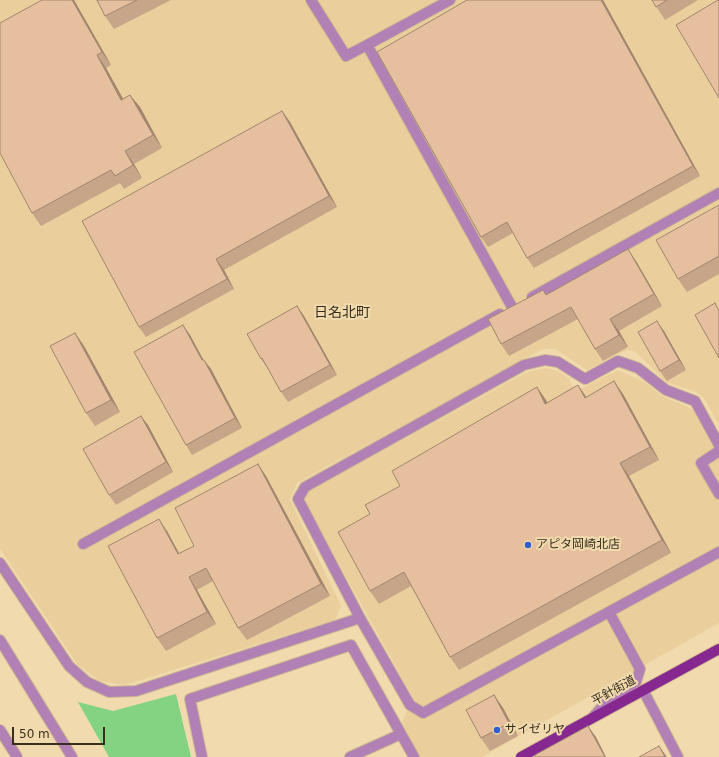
<!DOCTYPE html>
<html>
<head>
<meta charset="utf-8">
<style>
	body { margin:0 }
	#map { position:relative; width:719px; height:757px; overflow:hidden; background:#f1daae; font-family:"DejaVu Sans",sans-serif }
	canvas { display:block }
	.scale { position:absolute; left:12px; top:727px; width:93px; height:18px; box-sizing:border-box; border:2px solid #372e1d; border-top:0; padding-left:5px; font-size:12px; line-height:14px; white-space:nowrap; color:#372e1d; -webkit-text-stroke:3px #f1daae; paint-order:stroke }
</style>
</head>
<body>
<div id="map">
<canvas width="719" height="757"></canvas>
<div class="scale">50 m</div>
</div>
<script>
const ctx = document.querySelector('canvas').getContext('2d');
ctx.lineJoin = 'round';
function fill(path, color) { ctx.fillStyle = color; ctx.fill(path, 'evenodd'); }
const poly = rows => new Path2D(rows.map(r => 'M' + r).join(''));
function strokePath(path, color, width, dash) { ctx.strokeStyle = color; ctx.lineWidth = width; ctx.lineCap = dash ? 'butt' : 'round'; ctx.setLineDash(dash || []); ctx.stroke(path); }
function drawText(font, color, halo, rows, align = 'center') {
  ctx.font = font + ' "DejaVu Sans","Noto Sans JP",sans-serif'; ctx.lineWidth = 4; ctx.setLineDash([]); ctx.textBaseline = 'middle'; ctx.strokeStyle = halo; ctx.fillStyle = color; for (const [text, x, y, turn = 0] of rows) {
    ctx.save(); ctx.translate(x, y); ctx.rotate((+turn || 0) * Math.PI / 180); ctx.textAlign = isNaN(turn) ? turn : align; if (halo) ctx.strokeText(text, 0, 0); ctx.fillText(text, 0, 0); ctx.restore();
  }
}
fill(poly([
	[0,0,719,0,719,425,704,398,696,392,666,382,636,352,630,350,622,352,587,370,555,349,543,349,297,483,290,499,341,606,335,620,125,685,100,681,78,665,0,549],
	[546,368,556,370,568,378,576,391,618,370,645,382,662,396,688,407,695,412,719,455,719,623,482,757,420,757,402,722,413,698,305,502,306,493,527,372]
]), '#eacf9c');
fill(poly([
	[176,694,191,757,109,757,78,702,113,711]
]), '#83d382');
const minor = poly([
	[311,0,346,56,367,45,512,307],
	[367,45,450,0],
	[532,297,719,193],
	[719,451,701,463,719,494],
	[83,544,500,314],
	[0,563,69,666,87,682,109,692,136,691,360,618,410,705,423,713,719,552],
	[360,618,298,499,305,487,524,365,545,360,558,362,585,379,618,361,638,368,666,390,695,401,719,445],
	[0,640,72,757],
	[643,690,678,757],
	[593,717,609,699,636,682,640,669,609,612],
	[0,730,17,757],
	[202,757,190,699,351,645,414,757],
	[350,757,401,734]
]);
const major = poly([
	[521,757,719,649]
]);
strokePath(minor, '#ccb891', 12);
strokePath(major, '#ccb891', 12);
strokePath(minor, '#b181b6', 10);
strokePath(major, '#862890', 10);
fill(poly([
	[42,0,74,0,111,65,106,68,123,99,140,107,162,148,134,164,142,178,124,189,120,183,41,226,32,213],
	[97,0,171,0,114,29,105,16],
	[467,0,603,0,700,176,534,268,527,258,513,233,488,247,481,237],
	[652,0,698,0,665,20],
	[282,111,290,122,337,207,224,270,234,289,146,337,139,327],
	[719,205,719,274,687,292,678,279],
	[636,261,662,306,619,331,628,347,603,361,595,349,578,319,509,356,501,344,543,290,547,295],
	[297,306,304,316,337,375,288,402,281,392,268,369,261,359],
	[664,331,686,370,667,381,660,371],
	[75,333,84,346,120,412,95,426,86,413],
	[190,335,203,360,211,369,242,428,192,455,186,445],
	[578,385,586,397,623,394,659,460,629,476,671,553,459,670,450,657,411,586,379,604,370,591,370,514,400,486,546,400,547,403],
	[148,425,173,472,116,505,109,495],
	[266,476,330,596,247,640,238,628,213,581,197,590,216,624,166,651,157,638,167,531,179,554,194,546],
	[494,695,503,708,518,736,490,751,481,738]
]), '#c6a588');
fill(poly([
	[72,0,74,0,111,65,102,52],
	[601,0,603,0,700,176,693,166],
	[97,55,106,68,131,113,121,100],
	[130,95,140,107,162,148,153,135],
	[282,111,290,122,337,207,329,196],
	[125,151,134,164,142,178,133,165],
	[628,249,636,261,662,306,654,294],
	[216,259,224,270,234,289,227,279],
	[297,306,304,316,337,375,330,365],
	[610,319,619,331,628,347,619,335],
	[657,321,664,331,686,370,679,360],
	[183,325,190,335,209,370,202,360],
	[75,333,84,346,120,412,111,400],
	[204,360,211,369,242,428,235,418],
	[614,381,623,394,659,460,650,447],
	[578,385,587,398,585,398],
	[537,387,546,400,554,417,545,404],
	[141,416,148,425,173,472,166,462],
	[620,463,629,476,671,553,662,540],
	[258,464,266,476,330,596,321,584],
	[159,519,167,531,186,566,178,554],
	[189,577,197,590,216,624,207,612],
	[494,695,503,708,518,736,509,723],
	[588,726,596,737,606,757,605,757],
	[659,746,667,757,665,757]
]), '#a1866f');
const building = poly([
	[42,0,72,0,102,52,97,55,121,100,130,95,153,135,125,151,133,165,115,176,111,170,32,213,0,153,0,23,42,0],
	[97,0,137,0,105,16,97,0],
	[467,0,601,0,693,166,527,258,507,222,481,237,377,52,467,0],
	[652,0,667,0,656,7,652,0],
	[718,0,719,0,719,98,676,25,718,0],
	[282,111,329,196,216,259,227,279,139,327,82,221,282,111],
	[719,205,719,256,678,279,656,240,719,205],
	[628,249,654,294,610,319,619,335,595,349,571,307,501,344,488,319,543,290,546,295,628,249],
	[715,303,719,311,719,358,695,315,715,303],
	[297,306,330,365,281,392,262,358,261,359,247,334,297,306],
	[657,321,679,360,660,371,638,332,657,321],
	[183,325,202,360,204,360,235,418,186,445,134,352,183,325],
	[75,333,111,400,86,413,50,346,75,333],
	[614,381,650,447,620,463,662,540,450,657,404,572,370,591,338,532,370,514,365,505,400,486,392,471,537,387,545,404,578,385,585,398,614,381],
	[141,416,166,462,109,495,83,449,141,416],
	[258,464,321,584,238,628,206,568,189,577,207,612,157,638,108,546,159,519,178,554,194,546,175,508,258,464],
	[494,695,509,723,481,738,466,710,494,695],
	[588,726,605,757,536,757,535,755,588,726],
	[659,746,665,757,639,757,659,746]
]);
fill(building, '#e6c09e');
strokePath(building, '#a1866f', 1);
for (const [x, y, r, color] of [
	[528,545,4,"#305fce"],
	[497,730,4,"#305fce"]
]) { const dot = new Path2D(); dot.arc(x, y, r, 0, 2 * Math.PI); ctx.fillStyle = color; ctx.fill(dot); strokePath(dot, '#f1daae', 1.5); }
drawText('12px', '#372e1d', '#f1daae', [
	["アピタ岡崎北店",536,545],
	["サイゼリヤ",505,730]
], 'left');
drawText('12px', '#372e1d', '#f1daae', [
	["平針街道",614,691,-29]
]);
drawText('14px', '#372e1d', '#f1daae', [
	["日名北町",342,313]
]);
</script>
</body>
</html>
